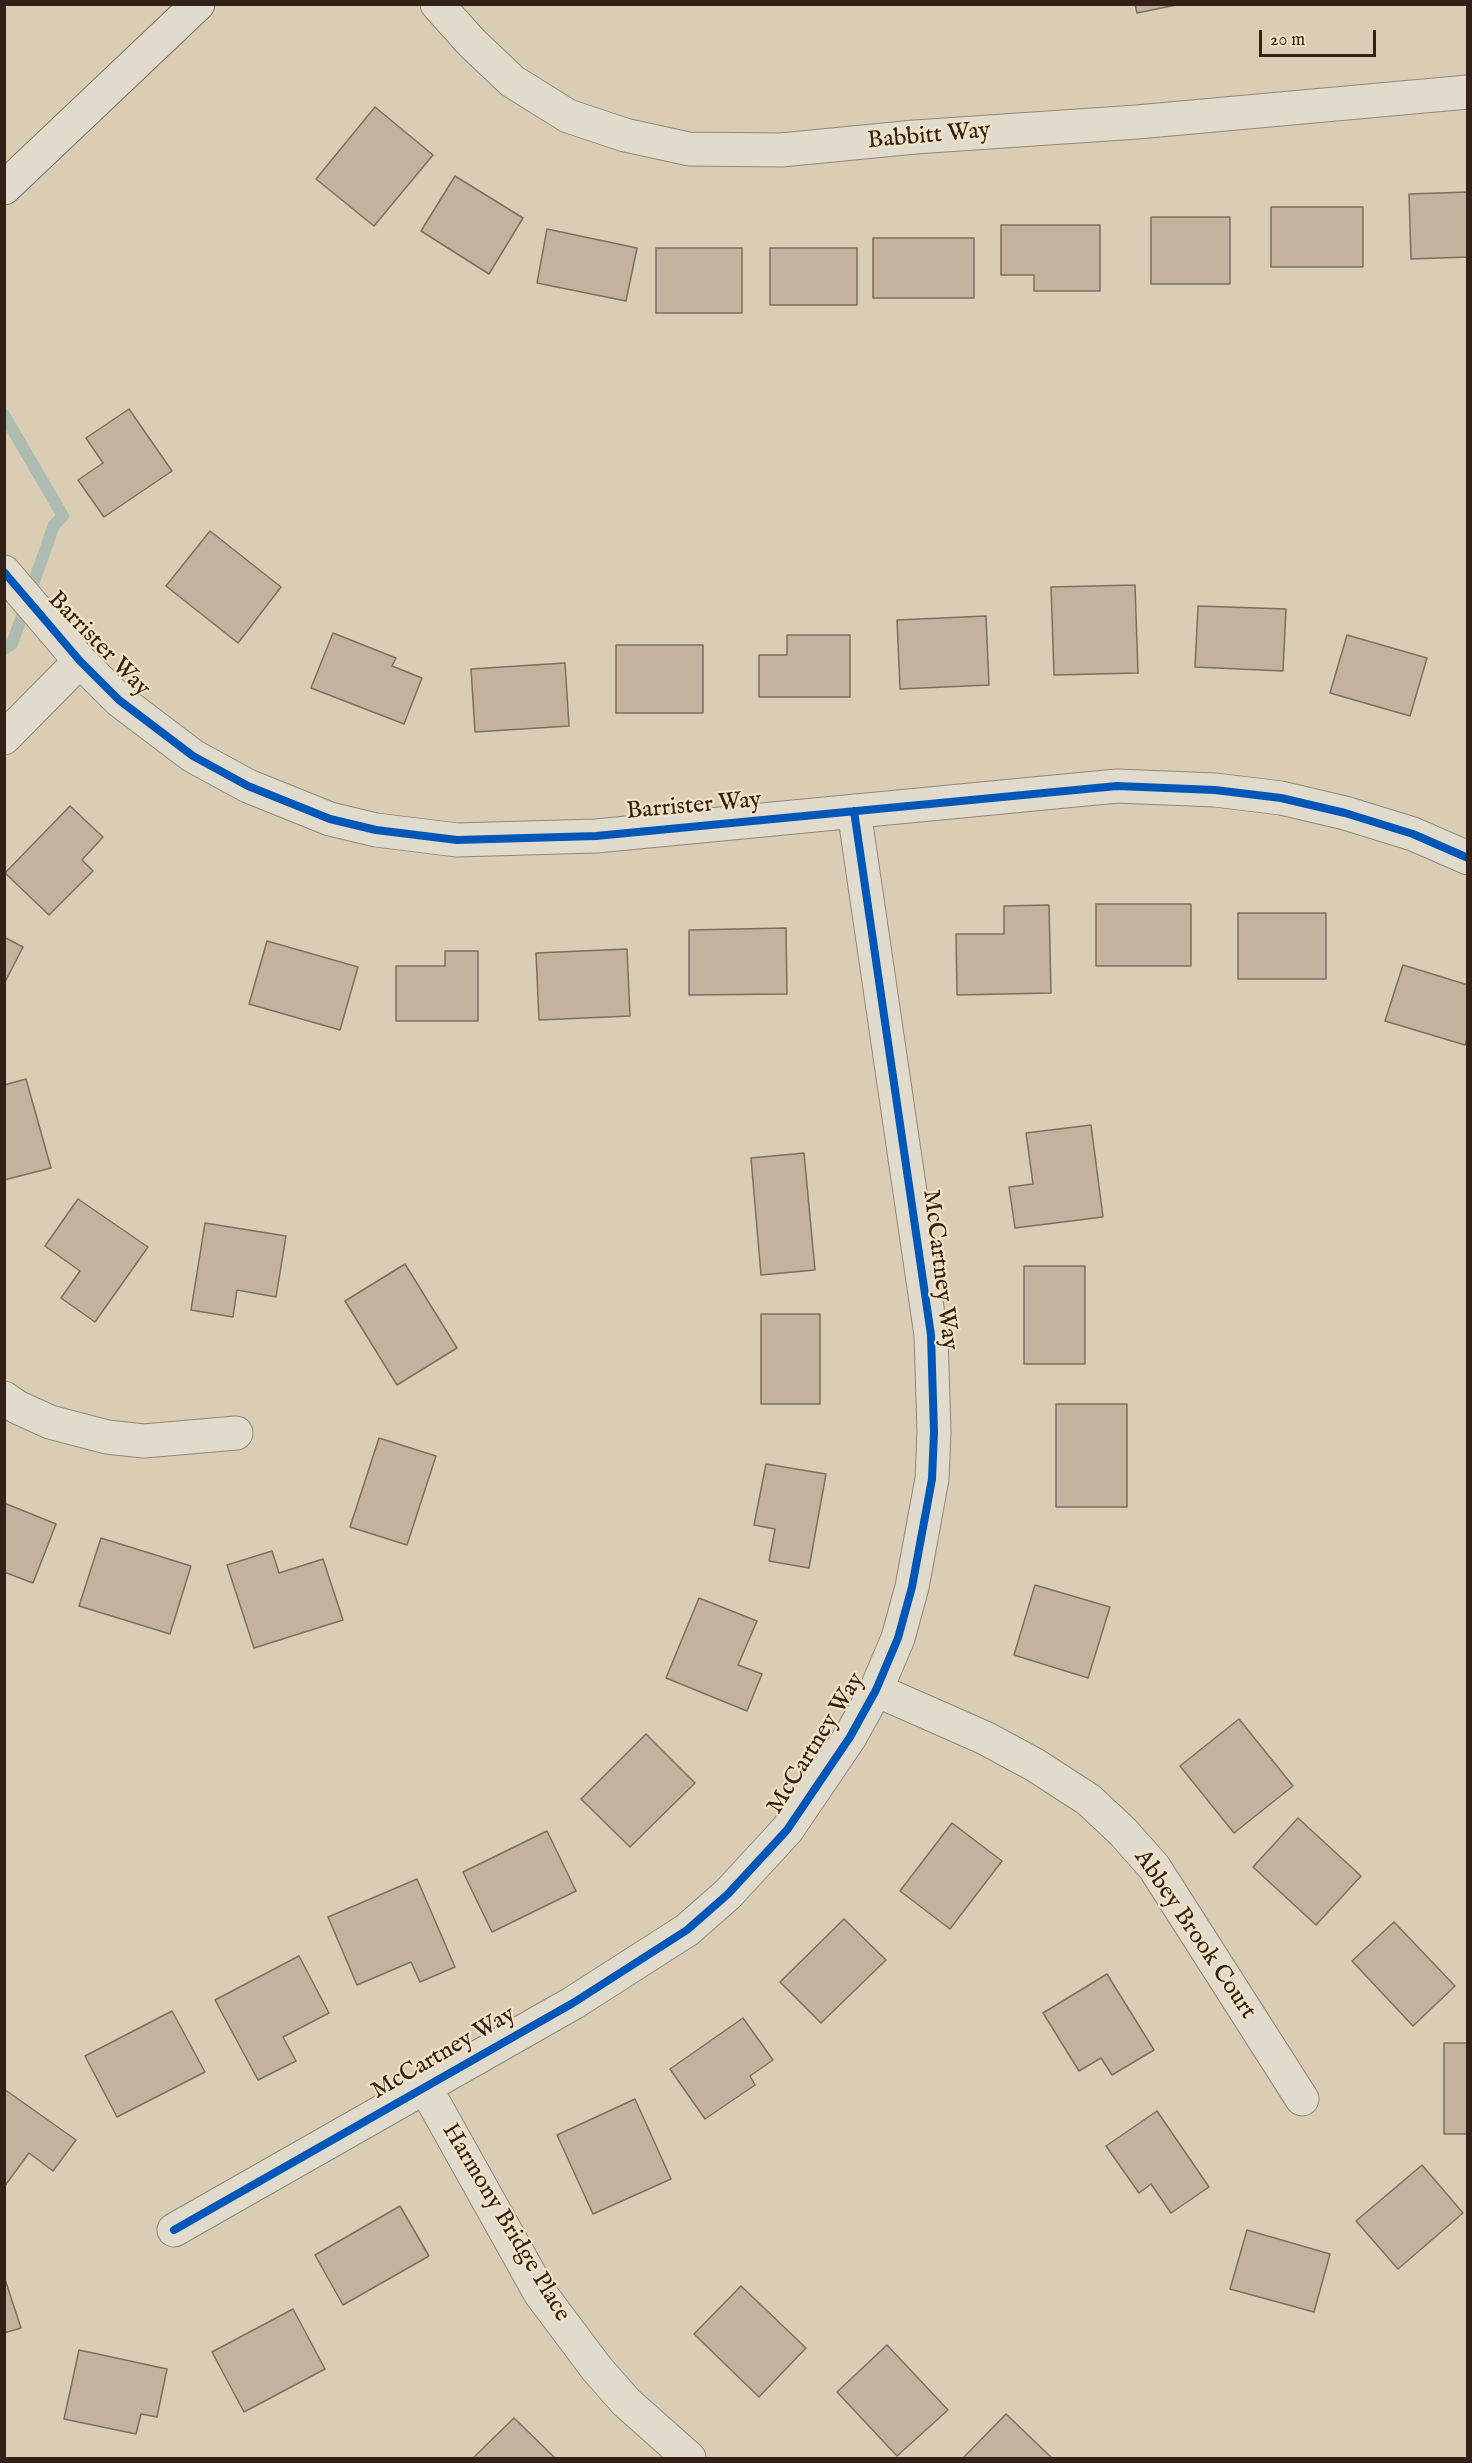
<!DOCTYPE html>
<html>
<head>
<meta charset="utf-8">
<style>
	body { margin:0 }
	#map { position:relative; width:1472px; height:2463px; overflow:hidden; background:#dacdb4; font-family:"IM FELL English",serif }
	canvas { display:block }
	.frame { position:absolute; inset:0; border:6px solid #332017; pointer-events:none }
	.scale { position:absolute; left:1259px; top:30px; width:117px; height:27px; box-sizing:border-box; border:3px solid #332017; border-top:0; padding-left:8px; font-size:18px; line-height:21px; white-space:nowrap; color:#332017; -webkit-text-stroke:4px #f1e2c4; paint-order:stroke }
</style>
</head>
<body>
<div id="map">
<canvas width="1472" height="2463"></canvas>
<div class="frame"></div>
<div class="scale">20 m</div>
</div>
<script>
const ctx = document.querySelector('canvas').getContext('2d');
ctx.lineJoin = 'round';
const poly = rows => new Path2D(rows.map(r => 'M' + r).join(''));
function strokePath(path, color, width, dash) { ctx.strokeStyle = color; ctx.lineWidth = width; ctx.lineCap = dash ? 'butt' : 'round'; ctx.setLineDash(dash || []); ctx.stroke(path); }
function fill(path, color) { ctx.fillStyle = color; ctx.fill(path, 'evenodd'); }
function drawText(font, color, halo, rows, align = 'center') {
  ctx.font = font + ' "IM FELL English",serif'; ctx.lineWidth = 4.5; ctx.setLineDash([]); ctx.textBaseline = 'middle'; ctx.strokeStyle = halo; ctx.fillStyle = color; for (const [text, x, y, turn = 0] of rows) {
    ctx.save(); ctx.translate(x, y); ctx.rotate((+turn || 0) * Math.PI / 180); ctx.textAlign = isNaN(turn) ? turn : align; if (halo) ctx.strokeText(text, 0, 0); ctx.fillText(text, 0, 0); ctx.restore();
  }
}
strokePath(poly([
	[4,415,63,516,54,525,12,644,4,649]
]), '#adbcb1', 12);
const building = poly([
	[1135,4,1181,4,1137,13,1135,4],
	[375,107,433,155,374,226,316,179,375,107],
	[455,176,523,218,489,274,421,231,455,176],
	[1468,192,1468,257,1411,259,1409,194,1468,192],
	[1271,207,1363,207,1363,267,1271,267,1271,207],
	[1151,217,1230,217,1230,284,1151,284,1151,217],
	[1001,225,1100,225,1100,291,1034,291,1034,275,1001,275,1001,225],
	[547,229,637,248,626,301,537,283,547,229],
	[873,238,974,238,974,298,873,298,873,238],
	[656,248,742,248,742,313,656,313,656,248],
	[770,248,857,248,857,305,770,305,770,248],
	[129,409,172,471,104,517,78,480,103,463,86,438,129,409],
	[210,531,281,587,238,643,166,586,210,531],
	[1135,585,1138,673,1054,675,1051,587,1135,585],
	[1198,606,1286,609,1283,671,1195,667,1198,606],
	[986,616,989,685,900,689,897,620,986,616],
	[333,633,396,658,392,666,422,678,404,724,311,688,333,633],
	[787,635,850,635,850,697,759,697,759,655,787,655,787,635],
	[1347,635,1427,658,1410,716,1330,693,1347,635],
	[616,645,703,645,703,713,616,713,616,645],
	[565,663,569,726,475,732,471,669,565,663],
	[70,806,103,837,82,860,93,871,49,915,5,873,70,806],
	[1096,904,1191,904,1191,966,1096,966,1096,904],
	[1049,905,1051,993,957,995,956,934,1004,934,1004,906,1049,905],
	[1238,913,1326,913,1326,979,1238,979,1238,913],
	[786,928,787,994,689,995,689,930,786,928],
	[4,937,23,947,4,984,4,937],
	[267,941,358,967,340,1030,249,1004,267,941],
	[627,949,630,1016,539,1020,536,953,627,949],
	[445,951,478,951,478,1021,396,1021,396,966,445,966,445,951],
	[1403,965,1468,985,1468,1037,1465,1045,1385,1021,1403,965],
	[26,1079,51,1168,4,1180,4,1085,26,1079],
	[1091,1125,1103,1217,1015,1228,1009,1187,1033,1184,1026,1133,1091,1125],
	[804,1153,815,1270,761,1275,751,1158,804,1153],
	[78,1199,148,1247,95,1322,61,1298,80,1271,45,1246,78,1199],
	[205,1223,286,1236,276,1297,237,1290,233,1317,191,1310,205,1223],
	[405,1264,457,1348,397,1385,345,1301,405,1264],
	[1024,1266,1085,1266,1085,1364,1024,1364,1024,1266],
	[761,1314,820,1314,820,1404,761,1404,761,1314],
	[1056,1404,1127,1404,1127,1507,1056,1507,1056,1404],
	[379,1438,436,1456,407,1545,350,1527,379,1438],
	[766,1464,826,1474,809,1568,769,1561,775,1529,754,1525,766,1464],
	[4,1503,56,1524,33,1583,4,1572,4,1503],
	[101,1538,191,1566,170,1634,79,1606,101,1538],
	[272,1551,279,1573,323,1559,343,1620,254,1648,227,1565,272,1551],
	[1035,1585,1110,1607,1088,1678,1014,1655,1035,1585],
	[699,1598,757,1621,738,1665,762,1674,747,1711,666,1678,699,1598],
	[1239,1719,1293,1786,1234,1833,1180,1766,1239,1719],
	[646,1734,695,1783,630,1847,581,1799,646,1734],
	[1298,1818,1361,1876,1316,1925,1253,1867,1298,1818],
	[952,1823,1002,1861,950,1929,900,1891,952,1823],
	[547,1831,576,1891,492,1932,463,1872,547,1831],
	[417,1879,455,1967,420,1982,411,1962,357,1985,328,1917,417,1879],
	[844,1919,886,1960,821,2023,780,1982,844,1919],
	[1394,1922,1455,1986,1413,2026,1352,1961,1394,1922],
	[299,1956,329,2013,283,2037,296,2061,258,2080,215,2000,299,1956],
	[1107,1974,1154,2050,1112,2075,1101,2058,1079,2071,1043,2013,1107,1974],
	[172,2011,205,2072,117,2117,85,2056,172,2011],
	[743,2018,773,2060,750,2076,755,2085,705,2119,670,2069,743,2018],
	[1444,2043,1468,2043,1468,2134,1444,2134,1444,2043],
	[4,2089,76,2140,53,2171,29,2153,4,2187,4,2089],
	[635,2099,671,2179,593,2214,557,2135,635,2099],
	[1157,2111,1209,2187,1171,2213,1151,2184,1139,2193,1106,2146,1157,2111],
	[1422,2165,1463,2213,1398,2269,1356,2221,1422,2165],
	[400,2206,429,2256,343,2305,315,2255,400,2206],
	[1247,2230,1330,2254,1314,2312,1230,2289,1247,2230],
	[4,2276,21,2328,4,2333,4,2276],
	[741,2286,806,2348,759,2397,694,2334,741,2286],
	[293,2309,325,2369,244,2412,212,2352,293,2309],
	[887,2345,948,2410,897,2456,837,2392,887,2345],
	[79,2350,167,2369,157,2417,141,2414,136,2434,64,2419,79,2350],
	[1006,2414,1052,2458,963,2458,1006,2414],
	[514,2418,555,2458,473,2458,514,2418]
]);
fill(building, '#c4b29e');
strokePath(building, '#797063', 1.5);
const street = poly([
	[437,4,471,42,512,81,568,116,625,135,689,149,781,150,915,137,1137,122,1468,92],
	[4,572,80,661,119,700,193,756,248,786,330,819,376,830,457,840,596,836,1117,786,1215,790,1281,798,1345,813,1413,834,1468,858],
	[4,738,80,661],
	[4,1398,17,1407,50,1422,107,1437,144,1441,236,1433],
	[876,1690,985,1738,1035,1765,1089,1800,1123,1832,1154,1867,1302,2099],
	[425,2087,540,2293,597,2369,626,2402,689,2458],
	[174,2230,573,2003,687,1930,728,1894,787,1830,850,1737,876,1690,898,1638,912,1587,932,1479,934,1432,931,1335,854,811]
]);
const secondary = poly([
	[4,188,198,4]
]);
strokePath(street, '#908778', 35);
strokePath(secondary, '#797063', 35);
strokePath(street, '#e1dbce', 33);
strokePath(secondary, '#e1dbce', 33);
strokePath(poly([
	[4,572,80,661,119,700,193,756,248,786,330,819,376,830,457,840,596,836,1117,786,1215,790,1281,798,1345,813,1413,834,1468,858],
	[174,2230,573,2003,687,1930,728,1894,787,1830,850,1737,876,1690,898,1638,912,1587,932,1479,934,1432,931,1335,854,811]
]), '#0057b8', 8);
drawText('24px', '#332017', '#f1e2c4', [
	["Babbitt Way",929,137,-5],
	["Barrister Way",98,645,46],
	["Barrister Way",694,807,-5],
	["McCartney Way",939,1270,83],
	["McCartney Way",817,1744,-58],
	["Abbey Brook Court",1194,1935,56],
	["McCartney Way",444,2054,-30],
	["Harmony Bridge Place",505,2223,59]
]);
</script>
</body>
</html>
